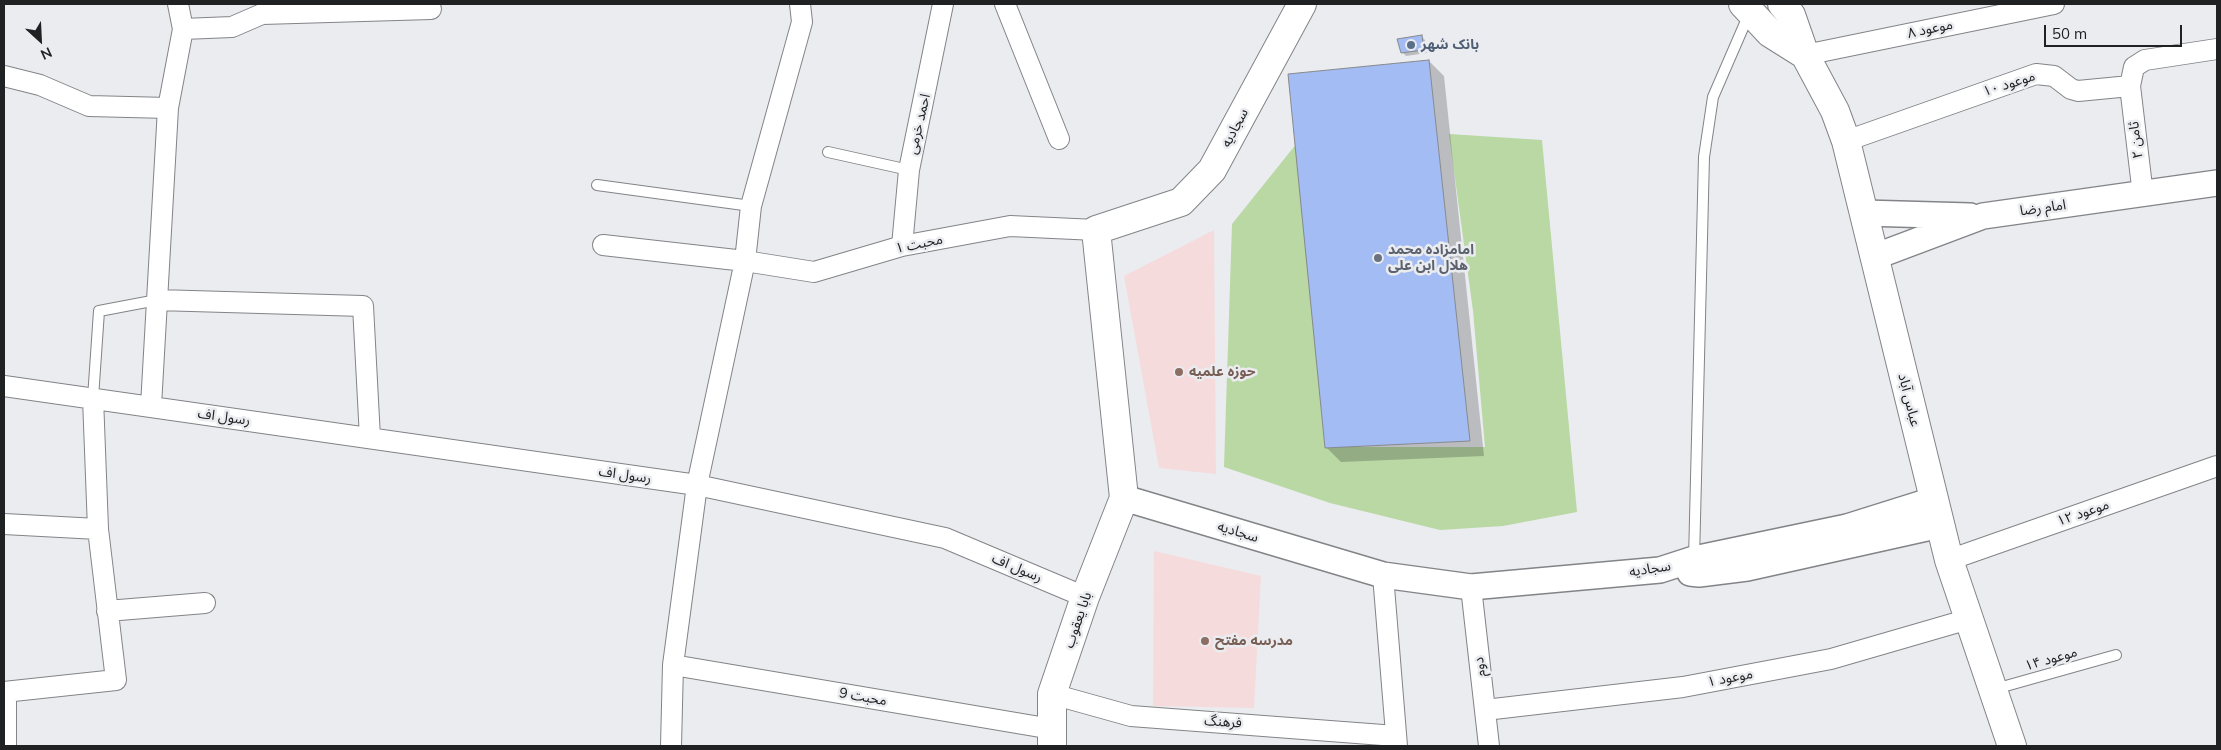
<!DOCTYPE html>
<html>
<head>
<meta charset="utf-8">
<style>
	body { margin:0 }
	#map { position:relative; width:2221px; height:750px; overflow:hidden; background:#eaecf0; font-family:Mulish,sans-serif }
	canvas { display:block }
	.frame { position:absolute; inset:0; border:5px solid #202123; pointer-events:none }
	.north { position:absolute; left:15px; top:15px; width:50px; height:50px; -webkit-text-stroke:4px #eaecf0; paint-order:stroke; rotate:155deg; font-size:14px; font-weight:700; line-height:20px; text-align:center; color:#202123 }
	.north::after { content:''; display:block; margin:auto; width:18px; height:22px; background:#202123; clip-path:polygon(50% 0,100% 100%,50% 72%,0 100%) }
	.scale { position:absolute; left:2044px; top:25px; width:138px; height:22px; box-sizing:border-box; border:2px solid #202123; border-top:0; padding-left:6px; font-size:15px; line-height:18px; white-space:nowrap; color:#202123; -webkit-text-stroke:4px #eaecf0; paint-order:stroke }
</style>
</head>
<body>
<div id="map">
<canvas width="2221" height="750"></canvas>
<div class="frame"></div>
<div class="north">N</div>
<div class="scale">50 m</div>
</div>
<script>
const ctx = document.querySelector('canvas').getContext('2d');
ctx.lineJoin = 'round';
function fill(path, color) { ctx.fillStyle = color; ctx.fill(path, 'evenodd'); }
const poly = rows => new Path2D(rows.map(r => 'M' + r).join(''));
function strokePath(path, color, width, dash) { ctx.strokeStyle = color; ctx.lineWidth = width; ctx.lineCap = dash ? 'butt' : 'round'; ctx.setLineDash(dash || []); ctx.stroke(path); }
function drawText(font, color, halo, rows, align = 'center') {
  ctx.font = font + ' Mulish,"Noto Sans Arabic",sans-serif'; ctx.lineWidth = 5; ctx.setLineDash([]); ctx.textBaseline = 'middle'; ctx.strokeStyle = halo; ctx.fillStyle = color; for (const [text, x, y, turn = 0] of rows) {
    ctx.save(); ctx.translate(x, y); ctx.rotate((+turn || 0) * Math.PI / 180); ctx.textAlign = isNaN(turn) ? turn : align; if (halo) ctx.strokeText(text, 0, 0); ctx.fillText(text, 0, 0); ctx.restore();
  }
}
fill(poly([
	[1214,230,1216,474,1159,468,1124,276],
	[1154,551,1261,576,1254,708,1153,706]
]), '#f6dbdd');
fill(poly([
	[1449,134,1542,140,1577,512,1503,526,1440,530,1330,503,1224,467,1232,224,1297,143,1325,447,1485,447,1473,311]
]), '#b9d8a4');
fill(poly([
	[1422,37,1425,40,1427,53,1406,56,1402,52],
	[1429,61,1444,76,1484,456,1341,462,1326,447]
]), '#0003');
const building = poly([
	[1422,35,1424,50,1401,53,1397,39,1422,35],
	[1429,60,1470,441,1325,448,1288,74,1429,60]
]);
fill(building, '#a3bcf3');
strokePath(building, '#87898c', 1);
const service = poly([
	[828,152,909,170],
	[597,185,751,206],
	[93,398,99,311,157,300],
	[1694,559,1704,157,1713,97,1749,14],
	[1995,689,2116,655]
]);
const minor = poly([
	[1005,4,1059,139],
	[183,29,232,27,262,14,431,9],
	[1805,55,2054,4],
	[4,76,40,85,89,106,168,108],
	[2130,86,2143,195],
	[1846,141,2036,74,2054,76,2071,89,2078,91,2130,86,2134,67,2145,60,2217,49],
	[603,245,745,261,814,272,902,246,1010,226,1096,230],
	[902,246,909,170,943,4],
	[157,300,363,306,370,438],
	[4,386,697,485,945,538,1085,597],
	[151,406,168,108,183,29,178,4],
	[4,524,98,529],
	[1949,560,2217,466],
	[1383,575,1397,746],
	[1471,587,1489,746],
	[107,611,205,603],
	[673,665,1052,729],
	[4,692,116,680,98,529,93,398],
	[1052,694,1131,716,1396,736],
	[1485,710,1683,687,1831,659,1969,619],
	[6,746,6,692],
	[671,746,673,665,697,485,745,261,751,206,802,22,800,4]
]);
const tertiary = poly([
	[1864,213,1970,216],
	[1874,257,1983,216,2217,183],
	[1124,498,1383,575,1471,587,1660,570,1694,559,1847,527,1933,500],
	[1690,573,1699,574,1747,568,1940,525]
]);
const secondary = poly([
	[1743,4,1770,33,1805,55],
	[1782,4,1791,15,1805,55,1835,111,1846,141,1949,560,2012,746],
	[1052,746,1052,694,1085,597,1124,498,1096,230,1181,202,1212,170,1302,4]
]);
strokePath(service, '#828487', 12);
strokePath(minor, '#828487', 22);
strokePath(tertiary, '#828487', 28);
strokePath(secondary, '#828487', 30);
strokePath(service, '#fff', 10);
strokePath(minor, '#fff', 20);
strokePath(tertiary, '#fff', 25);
strokePath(secondary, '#fff', 28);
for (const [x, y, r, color] of [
	[1411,45,5,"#5c6f8a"],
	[1378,258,5,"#6b7280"],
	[1179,372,5,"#8d6e63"],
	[1205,641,5,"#8d6e63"]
]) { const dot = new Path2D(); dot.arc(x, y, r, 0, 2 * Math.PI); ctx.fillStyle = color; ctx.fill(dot); strokePath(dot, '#eaecf0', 2); }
drawText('14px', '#202123', '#eaecf0', [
	["موعود ۸",1930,29,-12],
	["موعود ۱۰",2009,84,-18],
	["احمد خرمی",919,124,-77],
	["سجادیه",1235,128,-62],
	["ثامن ۲",2136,140,-97],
	["امام رضا",2043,208,-8],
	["محبت ۱",919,244,-12],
	["عباس آباد",1909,400,76],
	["رسول اف",224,417,8],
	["رسول اف",625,475,8],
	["موعود ۱۲",2083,513,-19],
	["سجادیه",1238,532,17],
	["رسول اف",1017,568,23],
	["سجادیه",1650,569,-9],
	["بابا یعقوب",1078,620,-71],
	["موعود ۱۴",2051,659,-16],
	["دوم",1480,667,-97],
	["موعود ۱",1730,678,-11],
	["محبت 9",863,697,10],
	["فرهنگ",1223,722,4]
]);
drawText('bold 14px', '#4e5e75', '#eaecf0', [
	["بانک شهر",1421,45]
], 'left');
drawText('bold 14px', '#5b616d', '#eaecf0', [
	["امامزاده محمد",1388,250],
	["هلال ابن علی",1388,266]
], 'left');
drawText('bold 14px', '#785e54', '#eaecf0', [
	["حوزه علمیه",1189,372],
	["مدرسه مفتح",1215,641]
], 'left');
</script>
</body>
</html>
